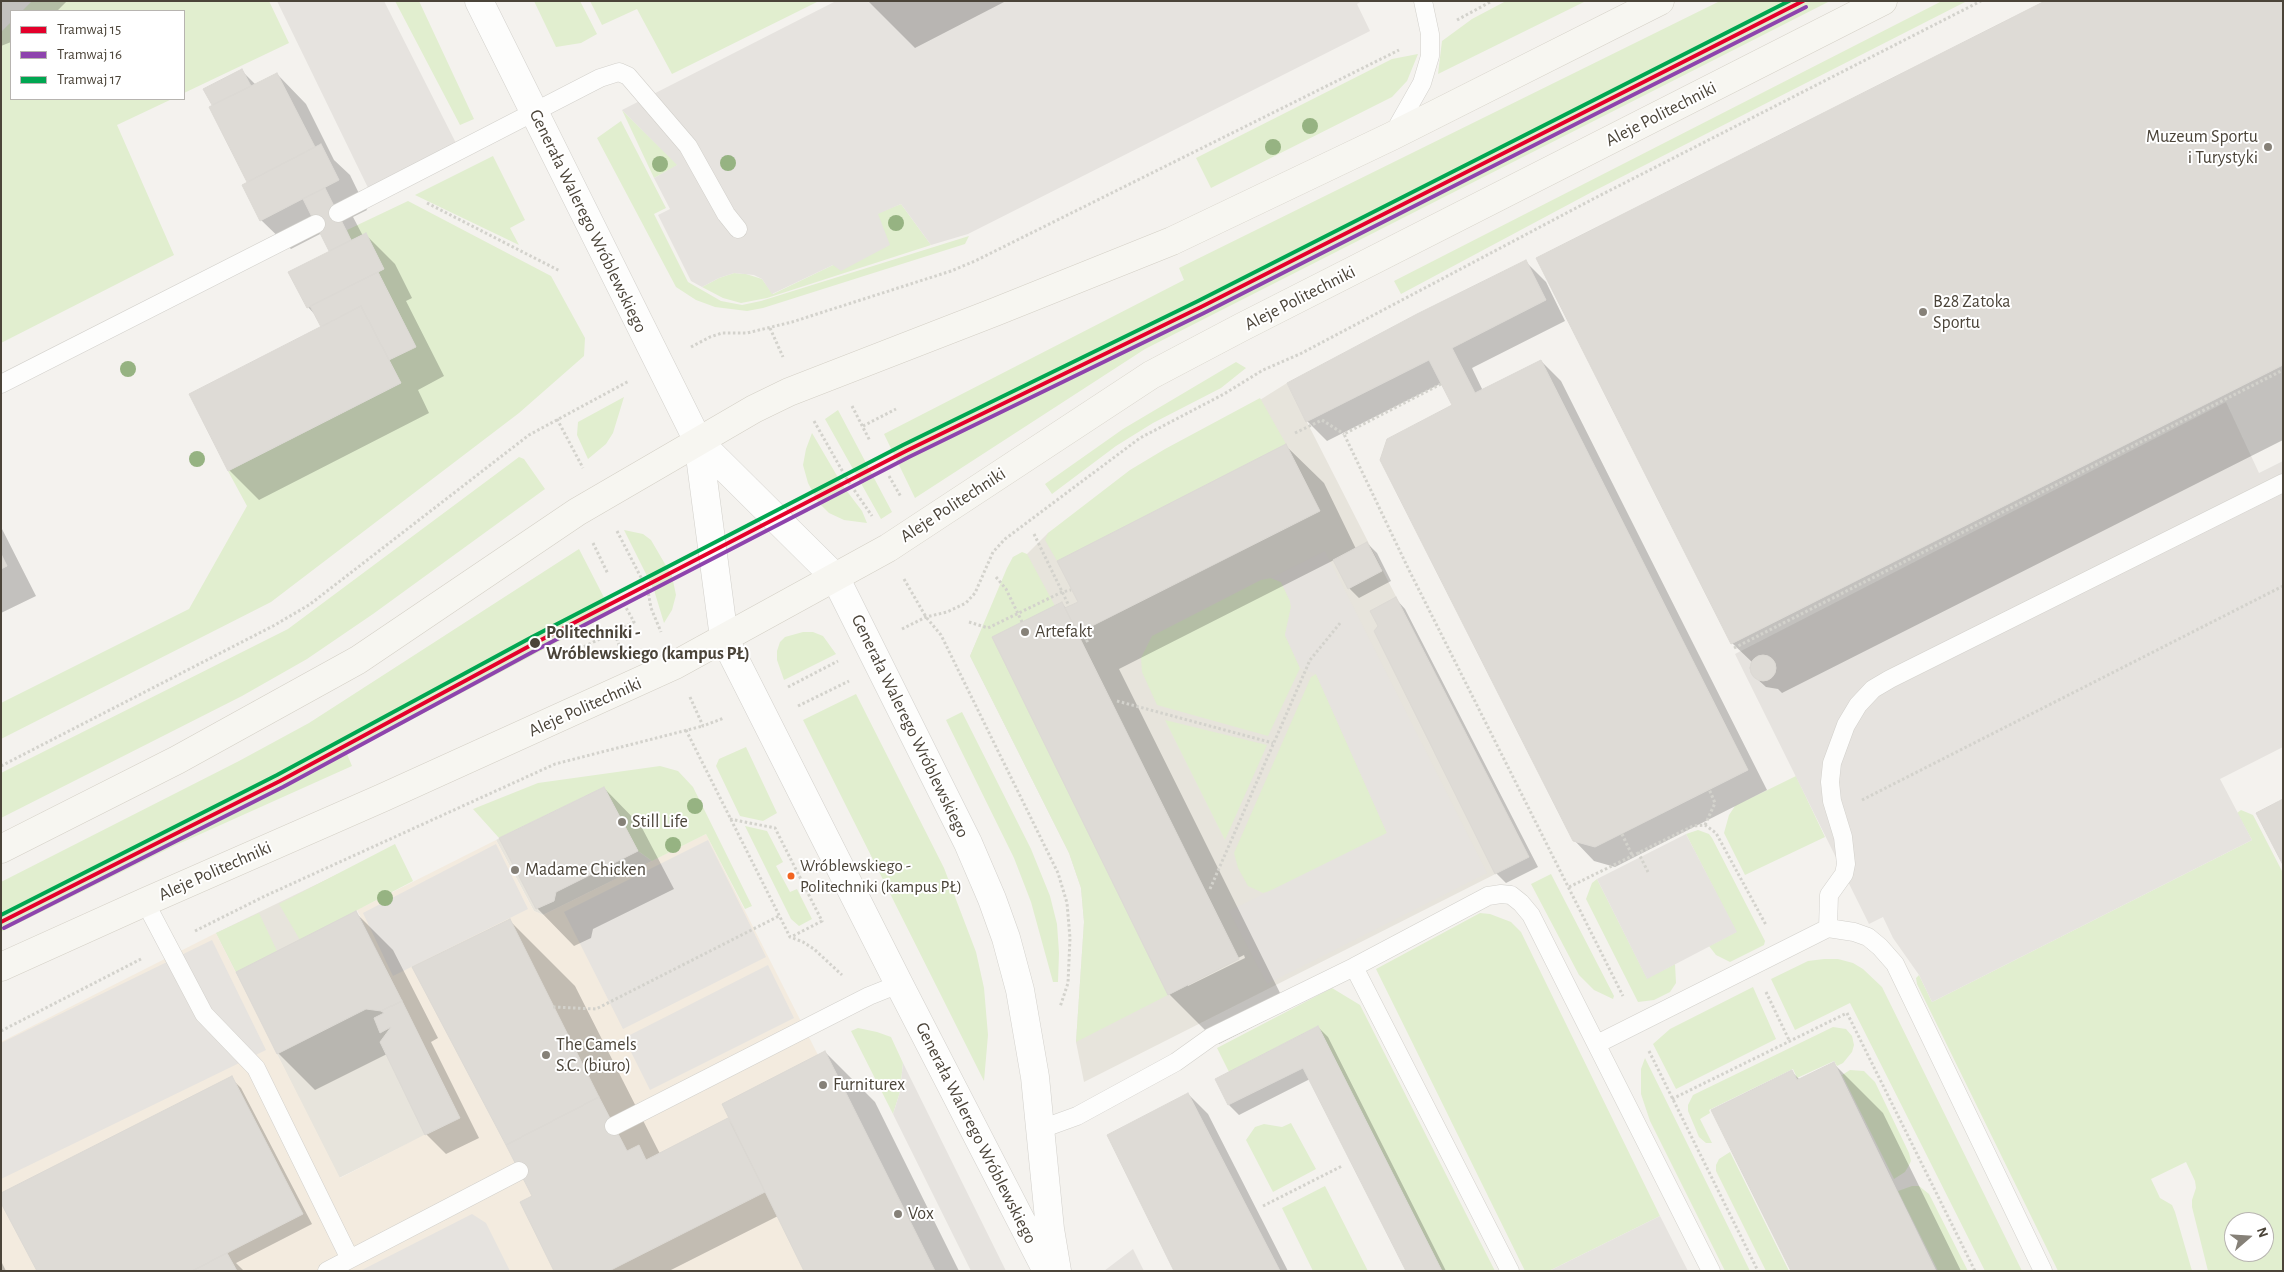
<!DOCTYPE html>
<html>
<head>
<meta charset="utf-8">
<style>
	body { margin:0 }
	#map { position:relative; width:2284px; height:1272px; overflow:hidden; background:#f4f2ee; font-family:"Alegreya Sans",sans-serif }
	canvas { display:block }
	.frame { position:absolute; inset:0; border:2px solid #4b4439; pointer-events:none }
	.legend { position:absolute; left:10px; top:10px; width:175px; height:90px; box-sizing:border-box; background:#fff; border:1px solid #b7b4b0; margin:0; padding:6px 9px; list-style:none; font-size:15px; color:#4b4439 }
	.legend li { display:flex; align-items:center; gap:10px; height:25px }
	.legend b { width:25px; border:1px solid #b7b4b0 }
	.north { position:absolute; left:2224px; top:1212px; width:50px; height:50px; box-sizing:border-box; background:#fff; border:1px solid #b7b4b0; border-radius:50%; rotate:71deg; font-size:14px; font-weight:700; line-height:20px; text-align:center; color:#4b4439 }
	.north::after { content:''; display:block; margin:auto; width:18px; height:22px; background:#868178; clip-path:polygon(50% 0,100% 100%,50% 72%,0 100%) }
</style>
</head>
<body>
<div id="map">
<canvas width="2284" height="1272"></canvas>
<div class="frame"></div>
<ul class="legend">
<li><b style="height:6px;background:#e4002b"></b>Tramwaj 15</li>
<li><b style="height:6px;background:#8e44ad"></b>Tramwaj 16</li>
<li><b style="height:6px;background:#00a651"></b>Tramwaj 17</li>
</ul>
<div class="north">N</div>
</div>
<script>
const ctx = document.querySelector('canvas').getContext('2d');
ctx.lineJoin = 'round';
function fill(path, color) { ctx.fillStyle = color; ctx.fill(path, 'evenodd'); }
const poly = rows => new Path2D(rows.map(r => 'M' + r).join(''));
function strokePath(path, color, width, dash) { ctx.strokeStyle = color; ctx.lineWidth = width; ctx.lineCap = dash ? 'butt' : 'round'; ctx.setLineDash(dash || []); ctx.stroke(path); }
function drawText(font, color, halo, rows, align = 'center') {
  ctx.font = font + ' "Alegreya Sans",sans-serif'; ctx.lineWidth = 4; ctx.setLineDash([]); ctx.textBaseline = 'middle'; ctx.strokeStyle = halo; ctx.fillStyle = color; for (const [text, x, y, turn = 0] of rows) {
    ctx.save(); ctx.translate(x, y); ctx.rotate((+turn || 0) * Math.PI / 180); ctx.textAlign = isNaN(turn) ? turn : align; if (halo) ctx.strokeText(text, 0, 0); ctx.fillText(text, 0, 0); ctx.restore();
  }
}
fill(poly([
	[1287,383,1529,857,1084,1082,1076,1042,1084,922,1081,888,1069,853,970,656,1013,557,1027,554,1048,533],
	[604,787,638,851,652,861,543,915,534,911,496,840],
	[338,874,460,1118,339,1178,216,933]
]), '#e7e4dc');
fill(poly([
	[706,834,818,1055,825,1051,935,1271,1,1271,1,1042,216,933,340,1178,459,1117,357,910,496,840,534,911,543,915]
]), '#f3ebdf');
fill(poly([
	[32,1,269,1,289,43,184,93,184,11,22,11],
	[395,1,419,1,474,119,460,125],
	[534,1,580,1,597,34,581,43,556,47],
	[590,1,819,1,672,74,637,9,602,25],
	[1506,1,1586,1,1438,74,1442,41,1472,19],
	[1720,1,1830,1,1145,349,915,498,884,434,1184,280,1179,268],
	[1942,1,1967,1,1590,193,1401,294,1394,281],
	[11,22,11,99,172,99,117,125,174,255,1,343,1,32],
	[1418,54,1407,81,1392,97,1211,188,1196,158,1392,59],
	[622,110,678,165,654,178],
	[621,121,666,208,654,214,688,282,721,301,742,305,761,301,969,236,965,244,763,308,747,311,715,307,696,300,676,287,597,138],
	[493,156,525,220,510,228,519,245,415,195],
	[408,201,551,276,585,338,584,356,519,413,271,602,1,739,1,703,189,609,247,506,228,471,401,383,389,360,416,346,378,272,384,269,366,233,351,240,347,230],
	[901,204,931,245,767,298,741,303,723,298,702,287,719,278,734,273,746,274,762,279,773,294,833,265,878,213],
	[1236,362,1246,368,1221,388,1153,423,1116,446,1052,494,1045,484,1123,429],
	[624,397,613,433,606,444,588,459,577,435,578,422],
	[1260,398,1286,444,1057,561,1045,540,1048,533,1130,470,1165,449],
	[838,410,892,512,881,519,825,419],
	[812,433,843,486,862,511,867,523,844,520,829,513,818,502,808,483,803,465,806,449],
	[519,457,524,459,545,489,373,614,307,659,242,696,1,818,1,773,288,629],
	[624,530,643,534,651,540,672,576,676,595,672,610,664,623,654,590],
	[579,549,612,613,347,754,352,766,176,845,1,932,1,882,239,761,309,723],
	[1022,552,1027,554,1055,606,992,637,1168,995,1076,1042,1084,922,1081,888,1069,853,970,656,1007,568,1013,557],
	[1271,578,1281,582,1290,601,1291,607,1285,635,1300,668,1268,736,1157,705,1142,672,1141,658,1152,636,1261,580],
	[803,632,813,632,823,636,836,654,784,680,777,660,777,651,780,642,785,637],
	[1316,674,1387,833,1276,889,1263,893,1248,886,1238,868,1234,853,1311,677],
	[856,694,944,868,976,952,984,988,988,1035,984,1081,803,720],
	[962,712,1031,849,1050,896,1057,924,1059,953,1058,982,1053,982,1031,902,1014,858,946,720],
	[1165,720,1267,745,1225,840],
	[746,747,777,813,763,821,740,816,716,766,719,759],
	[660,766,678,771,693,787,752,906,745,909,706,834,652,861,638,851,604,787,499,838,473,809,538,783],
	[1796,776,1825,837,1745,875,1724,833,1729,815,1735,806],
	[2241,810,2253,815,2283,873,2283,1271,2208,1271,2192,1207,2192,1200,2196,1188,2195,1181,2186,1162,2151,1179,2160,1198,2172,1205,2175,1212,2192,1271,2058,1271,1917,984,1916,978,1919,975,1932,1002,2252,840,2237,813],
	[2234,1222,2264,1222,2264,1252,2234,1252],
	[745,826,767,831,783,862,776,866,790,892,797,889,812,919,799,926,791,919],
	[1698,830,1709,834,1712,838,1765,941,1764,945,1730,962,1716,955,1709,946,1736,932,1686,834],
	[395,844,413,881,300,940,279,904],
	[1551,874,1614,996,1613,999,1594,990,1579,975,1531,884],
	[1597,879,1647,978,1675,964,1676,983,1670,992,1654,1000,1638,1002,1586,899,1592,883],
	[259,913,277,951,236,972,216,933],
	[1480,913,1490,914,1511,922,1521,932,1660,1216,1549,1271,1525,1271,1376,969],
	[1824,959,1838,959,1853,963,1863,969,1882,987,2022,1271,1985,1271,1850,1003,1795,1030,1771,979,1808,961],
	[1753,987,1776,1039,1676,1089,1653,1044,1670,1029],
	[1332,988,1360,1005,1495,1271,1442,1271,1318,1026,1229,1072,1217,1048],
	[1833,1027,1846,1029,1852,1036,1854,1045,1852,1052,1843,1063,1837,1066,1834,1061,1797,1078,1793,1069,1709,1110,1710,1113,1700,1119,1712,1143,1706,1143,1699,1137,1688,1111,1688,1105,1693,1095],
	[858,1028,877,1032,891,1037,903,1063,900,1092,893,1114,851,1031],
	[1645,1058,1750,1271,1725,1271,1650,1121,1641,1094,1641,1069],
	[1850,1070,1864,1071,1875,1082,1909,1153,1911,1161,1908,1167,1905,1172,1894,1179,1842,1075],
	[1291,1123,1316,1169,1273,1192,1246,1140,1255,1127,1264,1124,1282,1127],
	[1730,1152,1789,1271,1766,1271,1716,1171,1716,1165,1719,1159],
	[1325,1186,1368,1271,1313,1271,1282,1208],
	[1912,1186,1919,1186,1929,1194,1968,1271,1938,1271,1898,1191]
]), '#e1eecf');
fill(poly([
	[277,1,384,1,460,151,372,196],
	[836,1,1362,1,1357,4,1370,31,968,234,931,245,901,204,878,214,890,245,841,271,833,265,772,294,762,279,754,275,734,273,719,278,702,287,691,281,658,215,670,209,654,178,677,165,622,110],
	[2226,402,2259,473,2283,461,2283,747,2220,779,2252,840,1932,1002,1919,975,1893,938,1883,917,1869,924,1735,654],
	[1325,551,1487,873,1267,984,1229,911,1387,833,1316,674,1300,668,1285,635,1291,607,1290,601,1281,582,1271,578],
	[1686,834,1737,932,1647,979,1597,879],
	[708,840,766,957,623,1029,564,912],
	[496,844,528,909,393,976,363,913],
	[212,940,266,1050,1,1179,1,1043],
	[768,965,794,1018,650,1090,624,1038],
	[903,1063,1006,1271,971,1271,893,1114,900,1092],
	[472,1214,486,1223,510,1271,360,1271],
	[1660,1216,1688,1271,1549,1271],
	[1133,1249,1144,1271,1104,1271]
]), '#e6e3df');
fill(poly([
	[1,1,67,1,57,11,11,11,11,42,1,46],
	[868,1,1006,1,915,48],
	[2283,1,2283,440,1782,693,1778,689,1766,687,1755,677,1751,668,1753,663,1732,643],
	[242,71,256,85,277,74,306,104,334,160,350,175,367,210,353,217,363,236,365,234,395,264,412,298,406,301,444,376,418,390,429,413,259,500,229,470,323,327,317,317,308,307,331,252,322,233,291,249,261,220,249,182,211,108,214,106,205,89],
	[1526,262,1546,282,1565,321,1472,368,1483,391,1541,361,1561,381,1767,790,1615,867,1594,861,1574,840,1454,406,1442,383,1327,441,1307,421],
	[1286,446,1324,483,1356,549,1367,543,1377,553,1391,581,1359,598,1349,588,1334,560,1119,669,1288,1009,1219,1044,1169,994,1062,604,1067,609,1079,603],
	[1244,955,1245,958,1188,986,1188,983],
	[1,527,36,596,1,613],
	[1396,599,1405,609,1538,867,1506,883,1496,873],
	[604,788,641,826,674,889,593,929,591,938,574,946,537,908],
	[355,912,393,950,438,1038,431,1042,479,1138,446,1154,426,1134,387,1054,315,1090,278,1053],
	[509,920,575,986,660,1154,728,1120,733,1125,825,1052,875,1102,959,1271,805,1271,778,1216,669,1271,555,1271,533,1197],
	[1318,1027,1328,1037,1446,1271,1407,1271,1310,1079,1239,1115,1229,1105,1217,1080],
	[1833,1063,1883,1113,1961,1271,1792,1271,1792,1072,1800,1080],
	[231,1078,241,1088,312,1224,236,1263,244,1271,38,1271],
	[1188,1094,1208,1114,1288,1271,1176,1271],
	[1,1263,2,1263,6,1271,1,1271]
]), '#0003');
const building = poly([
	[2045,1,2283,1,2283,365,1731,644,1536,258,2045,1],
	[242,69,251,86,212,105,203,89,242,69],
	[277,73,315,147,247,182,209,107,277,73],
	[321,144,339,180,260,221,242,185,321,144],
	[325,188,351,240,329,251,303,199,325,188],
	[366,233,384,269,307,308,288,272,366,233],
	[1526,260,1546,300,1452,348,1475,393,1541,360,1748,770,1595,847,1573,841,1380,460,1387,439,1452,405,1429,360,1306,422,1287,383,1417,314,1526,260],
	[378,272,416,347,389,360,361,306,321,327,310,306,378,272],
	[361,306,401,383,228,471,189,394,361,306],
	[1286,444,1320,511,1078,633,1065,608,1078,602,1057,561,1286,444],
	[1367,542,1382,571,1348,589,1333,560,1367,542],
	[1,554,7,566,1,569,1,554],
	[1396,597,1529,857,1495,874,1374,631,1378,626,1370,611,1396,597],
	[1062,602,1239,959,1168,995,992,637,1062,602],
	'1750 668a13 13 0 1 1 26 0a13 13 0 1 1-26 0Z',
	[604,787,638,851,556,892,554,901,536,909,499,838,604,787],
	[2283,799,2283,865,2256,813,2283,799],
	[356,911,402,1001,381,1011,366,1009,277,1054,236,972,356,911],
	[510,919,599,1097,506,1145,412,967,510,919],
	[402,1001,460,1118,425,1135,380,1042,391,1027,380,1033,374,1018,384,1013,381,1011,402,1001],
	[1318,1026,1442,1271,1406,1271,1303,1068,1228,1105,1215,1079,1318,1026],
	[825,1051,935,1271,804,1271,722,1104,825,1051],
	[1834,1062,1936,1271,1791,1271,1711,1110,1792,1070,1797,1080,1834,1062],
	[232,1076,303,1214,192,1271,37,1271,1,1203,1,1193,232,1076],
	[1188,1093,1280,1271,1174,1271,1107,1135,1188,1093],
	[599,1097,627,1151,639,1145,646,1160,728,1118,765,1192,609,1271,554,1271,520,1202,532,1196,506,1145,599,1097],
	[227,1253,237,1271,192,1271,227,1253]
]);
fill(building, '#dedbd6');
strokePath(building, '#dcd9d4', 1);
const service = poly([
	[1392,136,1422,83,1430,56,1430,34,1423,1],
	[338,213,600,78,619,72,628,76,688,146,726,214,738,229],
	[1,384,316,224],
	[145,902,204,1014,256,1068,350,1259],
	[1828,928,1829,895,1844,874,1846,864,1843,837,1832,801,1830,782,1832,763,1846,725,1858,705,1873,689,1890,679,2283,483],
	[1354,967,1488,896,1501,894,1511,895,1521,903,1531,915,1711,1271],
	[1597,1044,1828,928,1854,932,1868,937,1880,947,1895,964,2043,1271],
	[614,1126,869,996,899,984],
	[1041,1129,1077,1116,1176,1062,1211,1037,1354,967,1510,1271],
	[327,1271,519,1171]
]);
const tertiary = poly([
	[479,1,698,441,724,638,899,984,1047,1271],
	[698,441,835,577,968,843,992,899,1006,938,1020,990,1035,1077,1050,1229,1057,1271]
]);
const secondary = poly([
	[1,849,177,760,358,660,577,512,754,409,789,392,995,312,1172,241,1392,136,1660,1],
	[1,967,145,902,382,798,675,665,888,548,1151,375,1242,327,1883,1]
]);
strokePath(service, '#d2d0cb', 19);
strokePath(tertiary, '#d2d0cb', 29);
strokePath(secondary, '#d3cfc5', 29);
strokePath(poly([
	[1457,20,1492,1],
	[427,203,560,271],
	[770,328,783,357],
	[691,347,710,337,722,333,747,333,792,322,951,271,975,261,1399,50],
	[1441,384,1344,434,1408,568,1623,996],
	[852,406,870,441],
	[557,419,583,468],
	[814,421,848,481,872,516],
	[863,426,896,409],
	[1295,433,1322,420,1344,434],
	[889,476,901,497],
	[617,531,648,591,651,608,661,632],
	[1034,534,1069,606],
	[593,543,608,574],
	[996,577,1006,589,1022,622],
	[904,579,926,617,941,635,1058,873,1067,903,1070,938,1068,983,1060,1007],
	[969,622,988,628,1062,592,1071,590],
	[902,629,926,617,947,612,966,603,975,593,993,552,1005,539,1140,438,1224,394,1263,370,1300,354,1593,199,1981,1],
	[1082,631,1088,643],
	[1734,648,2283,370],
	[621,650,614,632,634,622,624,604],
	[575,651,614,632],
	[788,687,838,661],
	[690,697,703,726,724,718],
	[1117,701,1273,743],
	[798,706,849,681],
	[686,730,790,937,803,942,814,949,842,975],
	[1,766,273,626,309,605,529,435,629,381],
	[1862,800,2283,586],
	[730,819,775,828,822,921,791,937],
	[1705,825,1715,803,1709,789],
	[1622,834,1632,855],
	[1638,852,1648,872],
	[1569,887,1693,826,1705,825,1716,833,1766,925],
	[1210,889,1310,660,1341,622],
	[195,931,265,896,555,764,703,726],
	[1766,992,1790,1042],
	[553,1007,596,1009,779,916],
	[1,1031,141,959],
	[1649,1051,1758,1271],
	[1672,1099,1847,1013,1975,1271],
	[1263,1206,1342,1166]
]), '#d3d2cc', 3, [2.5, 2.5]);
strokePath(service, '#fdfdfc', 18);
strokePath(tertiary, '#fdfdfc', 28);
strokePath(secondary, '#f7f6f1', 28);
strokePath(poly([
	[1,922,280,781,535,643,906,451,1201,307,1803,1]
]), '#e4002b', 4);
strokePath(poly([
	[4,928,283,787,538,649,909,457,1204,313,1806,7]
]), '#8e44ad', 4);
strokePath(poly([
	[1,915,277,775,532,637,903,445,1198,301,1789,1]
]), '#00a651', 4);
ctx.fillStyle = '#96b382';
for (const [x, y] of [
	[1310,126],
	[1273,147],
	[728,163],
	[660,164],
	[896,223],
	[128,369],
	[197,459],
	[695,806],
	[673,845],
	[385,898]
]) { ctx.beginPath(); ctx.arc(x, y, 8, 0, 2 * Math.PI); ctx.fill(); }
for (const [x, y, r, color] of [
	[2268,147,5,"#868178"],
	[1923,312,5,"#868178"],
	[1025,632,5,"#868178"],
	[535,643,6,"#4b4439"],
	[622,822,5,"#868178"],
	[515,870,5,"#868178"],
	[791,876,4.5,"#f26522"],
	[546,1055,5,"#868178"],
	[823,1085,5,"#868178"],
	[898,1214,5,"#868178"]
]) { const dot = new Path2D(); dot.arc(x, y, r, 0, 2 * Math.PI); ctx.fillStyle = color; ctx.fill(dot); strokePath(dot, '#fff', 2); }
drawText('17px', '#4b4439', '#fff', [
	["Wróblewskiego -",800,866],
	["Politechniki (kampus PŁ)",800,887]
], 'left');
drawText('18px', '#4b4439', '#fff', [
	["Aleje Politechniki",1661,114,-27],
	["Generała Walerego Wróblewskiego",588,221,64],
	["Aleje Politechniki",1300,298,-27],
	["Aleje Politechniki",953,505,-33],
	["Aleje Politechniki",585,707,-24],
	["Generała Walerego Wróblewskiego",910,726,64],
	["Aleje Politechniki",215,871,-24],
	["Generała Walerego Wróblewskiego",976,1133,63]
]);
drawText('18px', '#4b4439', '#fff', [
	["Muzeum Sportu",2258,137,"right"],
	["i Turystyki",2258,158,"right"],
	["B28 Zatoka",1933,302],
	["Sportu",1933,323],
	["Artefakt",1035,632],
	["Still Life",632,822],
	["Madame Chicken",525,870],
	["The Camels",556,1045],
	["S.C. (biuro)",556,1066],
	["Furniturex",833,1085],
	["Vox",908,1214]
], 'left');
drawText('bold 18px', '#4b4439', '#fff', [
	["Politechniki -",546,633],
	["Wróblewskiego (kampus PŁ)",546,654]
], 'left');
</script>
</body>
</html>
